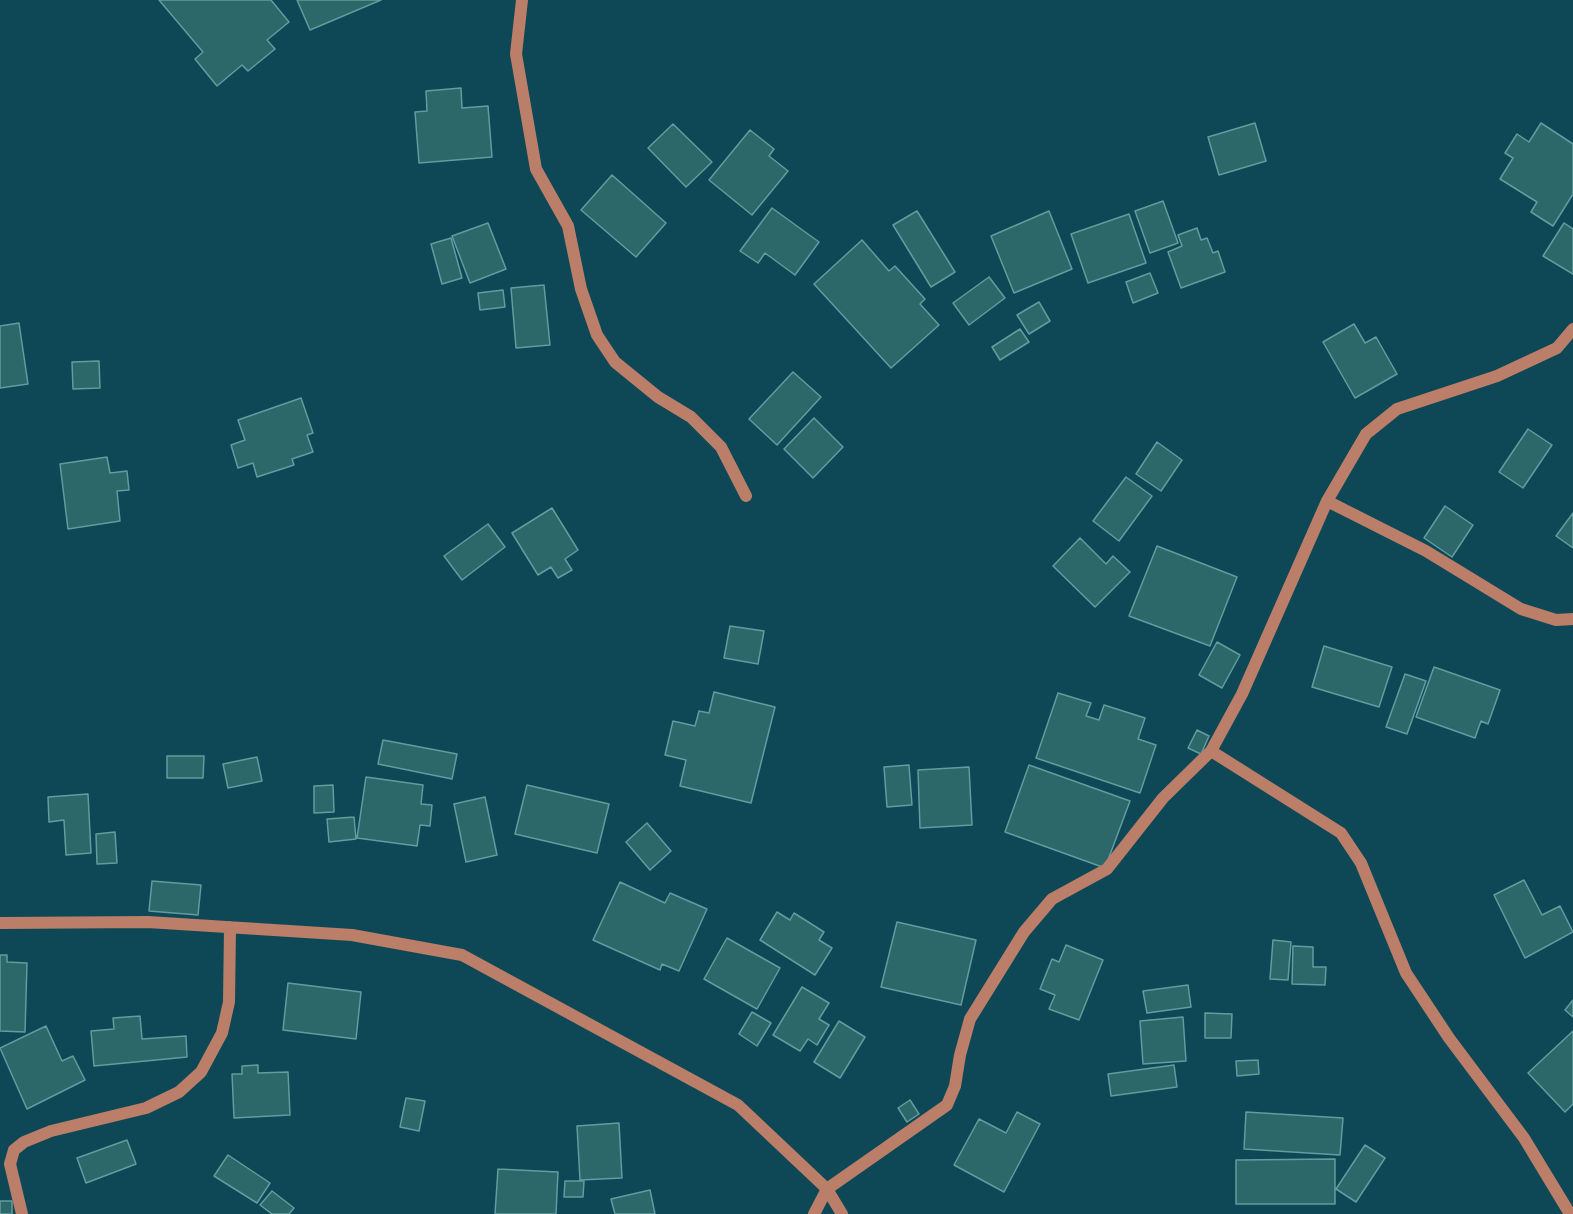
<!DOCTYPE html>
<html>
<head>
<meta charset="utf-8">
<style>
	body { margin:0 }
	canvas { display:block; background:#0e4755 }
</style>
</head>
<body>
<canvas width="1573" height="1214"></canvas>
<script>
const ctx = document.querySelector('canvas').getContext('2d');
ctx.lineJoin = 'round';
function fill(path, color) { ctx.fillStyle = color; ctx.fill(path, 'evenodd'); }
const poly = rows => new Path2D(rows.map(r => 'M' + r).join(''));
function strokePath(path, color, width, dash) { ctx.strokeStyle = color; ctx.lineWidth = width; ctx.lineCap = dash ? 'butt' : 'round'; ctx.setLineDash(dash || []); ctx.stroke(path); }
const building = poly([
	[159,0,271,0,289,22,267,40,275,49,248,71,242,65,217,86,195,59,203,52,159,0],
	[297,0,381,0,310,30,297,0],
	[461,88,462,108,488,106,492,157,419,163,415,112,427,111,426,91,461,88],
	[1255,123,1266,161,1219,175,1208,137,1255,123],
	[1541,123,1573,144,1573,194,1553,226,1531,212,1537,202,1500,179,1513,158,1505,153,1517,134,1529,142,1541,123],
	[673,124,712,162,686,187,648,148,673,124],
	[750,130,774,149,769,156,788,171,752,215,709,180,750,130],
	[612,175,666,223,636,257,581,210,612,175],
	[1163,201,1178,243,1150,253,1135,211,1163,201],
	[772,208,819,242,795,275,765,253,758,263,740,251,772,208],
	[917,211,955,272,931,287,893,225,917,211],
	[1049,211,1072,269,1014,293,991,236,1049,211],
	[1129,214,1146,263,1088,283,1071,234,1129,214],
	[488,223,506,269,470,283,452,236,488,223],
	[1564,223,1573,229,1573,274,1543,256,1564,223],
	[1197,228,1201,240,1207,238,1213,253,1218,251,1225,272,1181,288,1168,252,1182,246,1178,235,1197,228],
	[451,238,462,278,442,284,431,244,451,238],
	[862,240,889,271,895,266,925,299,920,304,939,325,891,368,814,284,862,240],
	[1150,273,1158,293,1133,303,1126,282,1150,273],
	[989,277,1005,298,969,325,953,303,989,277],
	[544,285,550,345,516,348,511,288,544,285],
	[503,290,505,307,480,310,478,293,503,290],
	[1039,302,1050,321,1029,334,1017,315,1039,302],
	[19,323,28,384,0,388,0,326,19,323],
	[1354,324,1365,343,1376,337,1397,374,1355,398,1323,342,1354,324],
	[1020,329,1029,342,1000,360,992,347,1020,329],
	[99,361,100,388,73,389,72,362,99,361],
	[793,372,821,397,777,445,749,419,793,372],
	[301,398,313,433,307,435,313,452,292,459,294,465,257,477,253,463,238,468,231,445,245,440,238,420,301,398],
	[814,418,843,447,813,478,784,449,814,418],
	[1528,429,1552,445,1523,488,1499,472,1528,429],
	[1157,442,1182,460,1161,491,1136,474,1157,442],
	[107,457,110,473,127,471,129,490,117,491,120,521,68,529,60,464,107,457],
	[1126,477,1152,496,1119,541,1093,521,1126,477],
	[1445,506,1473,525,1452,557,1424,538,1445,506],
	[552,508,578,550,565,559,572,570,558,578,551,567,538,575,512,533,552,508],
	[1573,513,1573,548,1556,536,1573,513],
	[488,524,505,547,462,580,444,556,488,524],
	[1080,538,1106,564,1113,556,1130,572,1095,607,1053,566,1080,538],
	[1157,546,1237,577,1210,646,1129,616,1157,546],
	[730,626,764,631,758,664,724,658,730,626],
	[1217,642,1240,655,1222,688,1199,675,1217,642],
	[1324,646,1392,667,1379,707,1312,687,1324,646],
	[1434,667,1500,690,1488,724,1481,721,1475,738,1416,717,1434,667],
	[1405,674,1426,681,1407,734,1386,727,1405,674],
	[714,692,775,707,751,803,680,786,686,760,665,755,673,721,695,726,699,711,709,713,714,692],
	[1058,693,1091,703,1086,716,1099,720,1104,705,1145,718,1138,739,1156,745,1140,793,1036,758,1058,693],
	[1197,730,1209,736,1201,754,1188,748,1197,730],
	[383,740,457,754,452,779,378,764,383,740],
	[167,756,204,756,203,778,167,778,167,756],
	[257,757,262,781,228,788,223,764,257,757],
	[909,765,912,805,887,807,884,767,909,765],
	[1029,765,1130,801,1105,868,1005,832,1029,765],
	[969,767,972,825,920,828,918,770,969,767],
	[366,777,423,785,421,804,432,805,430,826,420,825,417,846,357,838,366,777],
	[333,785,334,812,314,813,314,786,333,785],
	[527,785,609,804,597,853,515,834,527,785],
	[88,794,91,853,66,855,64,820,49,822,48,797,88,794],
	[485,797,497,855,466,862,454,804,485,797],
	[354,817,356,839,329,842,327,819,354,817],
	[647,823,671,851,650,870,626,842,647,823],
	[115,832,117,863,97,864,96,834,115,832],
	[1524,880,1542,915,1560,906,1573,932,1525,958,1494,895,1524,880],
	[152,881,201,885,198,915,149,911,152,881],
	[620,882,665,903,670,893,707,909,679,971,662,964,660,970,593,940,620,882],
	[777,912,790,920,794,913,824,932,819,940,832,948,815,975,760,940,777,912],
	[897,922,976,940,961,1005,881,987,897,922],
	[727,938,780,968,757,1009,704,979,727,938],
	[1273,940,1291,942,1288,980,1270,979,1273,940],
	[1066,945,1103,960,1079,1020,1049,1009,1055,995,1040,989,1052,959,1059,962,1066,945],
	[1293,946,1313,947,1313,967,1326,967,1325,985,1292,984,1293,946],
	[0,955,7,955,7,962,27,963,25,1032,0,1031,0,955],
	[288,983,361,992,356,1039,283,1030,288,983],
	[1188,985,1191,1007,1147,1013,1143,991,1188,985],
	[802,987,829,1003,819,1019,829,1025,817,1045,808,1039,800,1051,773,1035,802,987],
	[1573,1000,1573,1017,1565,1010,1573,1000],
	[752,1012,771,1023,757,1046,739,1034,752,1012],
	[1205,1013,1232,1014,1231,1038,1205,1038,1205,1013],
	[140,1016,142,1039,186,1036,187,1057,94,1066,91,1031,114,1029,113,1018,140,1016],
	[1183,1017,1186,1061,1143,1064,1140,1021,1183,1017],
	[839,1021,865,1037,840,1078,814,1062,839,1021],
	[46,1026,62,1061,73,1056,85,1080,27,1109,0,1048,46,1026],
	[1573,1031,1573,1104,1565,1112,1528,1073,1573,1031],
	[1258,1060,1259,1074,1237,1076,1236,1061,1258,1060],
	[258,1065,258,1073,288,1072,290,1115,234,1118,232,1074,242,1074,242,1066,258,1065],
	[1174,1065,1177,1087,1111,1096,1108,1074,1174,1065],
	[406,1098,425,1101,419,1131,400,1127,406,1098],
	[910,1100,919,1114,907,1122,898,1108,910,1100],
	[1017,1112,1040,1124,1004,1192,954,1165,979,1119,1006,1133,1017,1112],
	[1246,1112,1343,1118,1340,1155,1244,1149,1246,1112],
	[619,1123,622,1178,580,1180,577,1126,619,1123],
	[127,1140,136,1164,86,1183,77,1158,127,1140],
	[1365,1145,1385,1158,1356,1202,1336,1189,1365,1145],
	[228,1155,270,1183,257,1203,214,1176,228,1155],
	[1335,1159,1335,1204,1236,1204,1236,1160,1335,1159],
	[498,1169,558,1172,556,1214,495,1214,498,1169],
	[565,1181,584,1181,583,1197,564,1197,565,1181],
	[650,1190,655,1214,615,1214,611,1199,650,1190],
	[272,1191,294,1208,289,1214,272,1214,260,1205,272,1191],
	[0,1201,12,1201,12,1214,0,1214,0,1201]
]);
fill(building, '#2c676a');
strokePath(building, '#629c9f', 1.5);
strokePath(poly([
	[522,0,516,54,536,169,568,226,581,289,597,335,615,362,658,397,691,417,721,447,746,496],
	[1327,501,1426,551,1521,609,1556,620,1573,619],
	[1211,751,1341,833,1361,863,1406,973,1449,1038,1524,1138,1570,1214],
	[0,923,148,922,352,935,462,955,738,1105,827,1189,842,1214],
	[22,1214,10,1164,14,1150,24,1142,51,1131,146,1108,179,1092,201,1072,222,1033,229,1002,230,927],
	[814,1214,827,1189,947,1105,955,1086,960,1055,970,1019,1024,932,1052,899,1107,869,1163,798,1211,751,1242,694,1327,501,1366,434,1397,409,1497,376,1557,348,1573,329]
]), '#ba7e69', 12);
</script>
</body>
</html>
